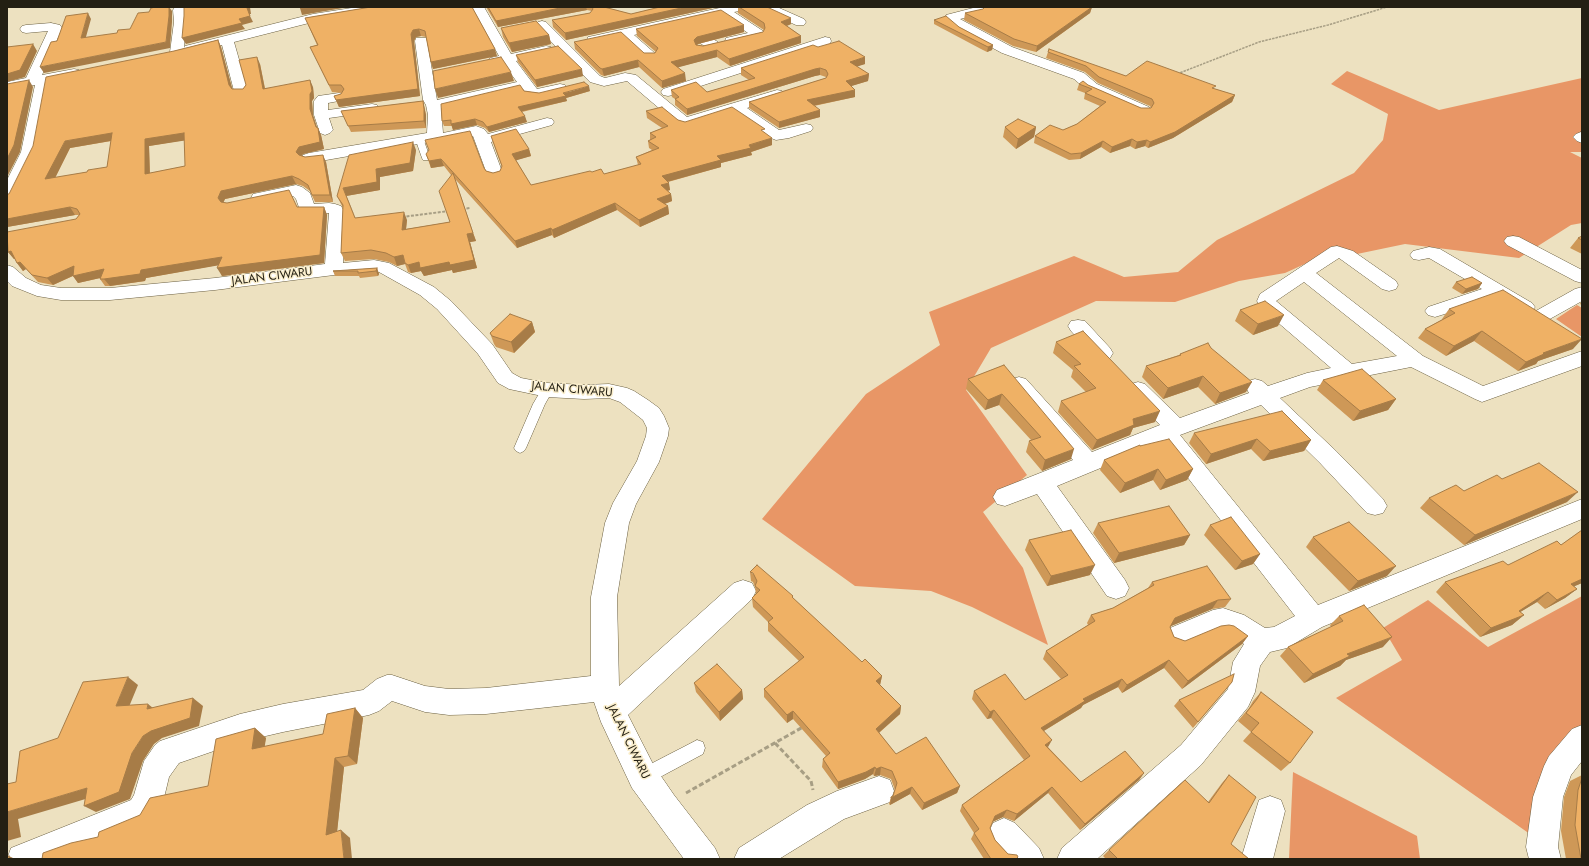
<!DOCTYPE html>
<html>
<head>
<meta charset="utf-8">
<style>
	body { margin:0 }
	#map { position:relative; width:1589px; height:866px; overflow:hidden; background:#ede1c0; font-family:Jost,sans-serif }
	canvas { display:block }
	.frame { position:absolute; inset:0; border:8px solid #231f13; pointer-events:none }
</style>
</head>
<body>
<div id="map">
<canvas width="1589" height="866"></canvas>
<div class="frame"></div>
</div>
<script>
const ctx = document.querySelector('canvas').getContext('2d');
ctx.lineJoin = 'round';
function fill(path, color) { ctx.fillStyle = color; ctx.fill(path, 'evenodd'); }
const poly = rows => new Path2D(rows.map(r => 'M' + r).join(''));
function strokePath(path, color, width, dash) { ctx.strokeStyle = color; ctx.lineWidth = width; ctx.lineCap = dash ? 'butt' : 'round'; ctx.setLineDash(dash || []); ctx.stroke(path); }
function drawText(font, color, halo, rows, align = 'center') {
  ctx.font = font + ' Jost,sans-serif'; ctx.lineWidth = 3; ctx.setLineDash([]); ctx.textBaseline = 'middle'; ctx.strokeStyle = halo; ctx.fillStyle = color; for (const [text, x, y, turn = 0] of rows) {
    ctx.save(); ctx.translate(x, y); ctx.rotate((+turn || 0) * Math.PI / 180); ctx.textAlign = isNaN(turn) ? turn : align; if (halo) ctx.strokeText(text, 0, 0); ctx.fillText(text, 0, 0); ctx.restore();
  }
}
fill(poly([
	[1347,71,1439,110,1582,78,1582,152,1570,152,1582,158,1582,223,1571,225,1519,258,1405,244,1357,254,1318,258,1285,273,1239,281,1175,302,1096,301,991,348,966,390,1027,475,983,512,1023,568,1048,645,972,607,931,591,855,586,762,519,866,394,940,345,929,312,1074,256,1124,277,1178,272,1217,240,1354,173,1383,140,1388,114,1331,84],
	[1577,305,1582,308,1582,337,1556,319],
	[1582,596,1582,736,1537,839,1336,698,1402,660,1383,628,1428,600,1488,647],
	[1293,772,1417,836,1420,859,1289,859]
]), '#e89666');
const lane = poly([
	[416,136,419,136,423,138,430,158,429,160,423,160,422,158,415,138,416,136],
	[547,386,551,387,553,390,545,404,526,448,524,451,520,453,516,451,514,448,533,404,543,387,547,386],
	[697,740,703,742,705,748,703,754,649,783,643,785,637,783,635,777,637,771,697,740]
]);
const street = poly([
	[175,7,187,7,185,10,186,22,184,48,185,46,313,14,358,7,386,7,384,10,380,11,313,22,234,42,248,91,246,94,241,95,236,94,234,91,222,45,190,53,185,52,184,50,182,55,172,55,170,52,174,22,173,10,175,7],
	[472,7,484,7,511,54,546,46,551,47,553,50,551,53,516,61,537,89,560,84,565,85,567,88,565,91,540,97,528,96,523,89,441,108,443,133,476,126,484,129,488,134,547,118,552,119,554,122,552,125,491,142,503,174,501,177,495,179,489,177,487,174,473,136,441,143,435,141,309,163,303,161,301,158,303,155,309,153,427,133,428,115,426,105,423,100,415,41,416,38,426,38,427,41,437,100,517,82,504,64,495,65,490,64,488,61,490,58,499,56,472,7],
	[724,7,747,7,745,10,734,12,763,31,764,34,763,37,731,45,726,44,725,41,726,38,748,33,722,15,685,23,718,42,720,45,718,48,713,49,708,48,677,29,675,25,634,35,658,56,656,59,651,60,646,59,622,37,593,44,588,43,587,40,588,37,593,36,724,7],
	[761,7,777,7,804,19,806,22,804,25,796,25,763,10,761,7],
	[973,7,985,7,986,9,981,14,960,19,1012,47,1084,73,1097,84,1149,107,1151,110,1149,113,1144,114,1139,113,1087,90,1074,79,1002,53,959,30,944,18,946,15,973,8,973,7],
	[542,21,546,22,600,76,605,78,625,73,636,75,687,117,777,90,782,91,784,94,782,97,747,108,779,130,806,124,811,125,813,128,811,131,789,138,776,140,771,138,733,112,690,126,685,127,680,126,627,81,604,86,590,82,538,28,536,25,538,22,542,21],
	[51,23,60,25,62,28,42,75,74,69,79,70,81,73,79,76,49,82,37,152,13,200,7,201,7,180,21,152,35,85,7,90,7,82,26,78,48,31,26,33,22,32,20,29,22,26,26,25,51,23],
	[825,37,830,38,831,41,830,44,673,95,668,96,663,95,661,92,663,89,825,37],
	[339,93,344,94,346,97,344,100,328,103,328,110,372,104,377,105,379,108,377,111,372,112,329,118,333,130,330,133,325,135,320,133,314,115,314,101,318,96,339,93],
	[1581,132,1582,133,1582,143,1577,141,1573,137,1576,134,1581,132],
	[296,185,302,187,310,193,314,204,329,203,335,204,341,206,345,213,343,263,374,260,389,263,434,287,451,301,492,344,512,373,521,378,547,383,584,385,609,384,627,388,634,391,648,400,659,408,664,416,669,428,668,436,659,462,636,504,629,523,617,597,619,686,734,583,743,580,752,583,756,591,752,599,628,715,654,766,674,795,715,848,720,859,684,859,632,788,601,722,594,702,486,714,449,715,425,712,392,701,379,711,369,715,283,732,240,742,179,763,169,777,163,802,153,822,61,859,7,859,11,848,131,800,134,795,144,761,155,745,160,741,240,714,283,704,363,690,377,679,387,675,392,675,425,686,449,689,486,688,591,676,591,597,605,523,613,503,637,461,646,436,647,428,643,420,620,402,609,398,584,399,547,397,509,389,498,383,478,354,437,309,420,295,379,272,334,275,215,290,110,300,61,300,37,296,12,286,7,281,7,265,13,267,26,278,41,285,61,288,110,288,215,278,325,264,329,213,307,214,301,213,296,199,293,196,259,203,253,202,251,198,253,194,296,185],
	[1513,236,1519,237,1582,270,1582,283,1575,281,1507,245,1504,241,1507,237,1513,236],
	[1337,246,1353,251,1396,281,1398,285,1396,289,1389,291,1382,289,1339,258,1316,273,1423,356,1483,386,1582,351,1582,366,1482,402,1475,399,1411,367,1310,387,1280,398,1336,451,1383,499,1387,506,1383,513,1375,515,1367,513,1320,463,1261,405,1180,435,1318,605,1582,499,1582,519,1322,627,1287,648,1270,652,1260,666,1255,692,1248,707,1201,765,1097,859,1057,859,1062,848,1181,745,1228,689,1233,662,1244,644,1228,633,1223,632,1215,633,1179,648,1170,644,1166,636,1170,628,1213,610,1223,608,1244,615,1265,628,1274,627,1295,616,1161,443,1057,486,1125,580,1129,588,1125,596,1116,599,1107,596,1037,494,1005,506,997,504,993,497,997,490,1073,460,1009,384,1012,379,1019,377,1026,379,1092,452,1160,425,1131,394,1128,389,1131,384,1138,382,1145,384,1180,418,1249,393,1245,386,1248,381,1255,379,1262,381,1268,386,1307,373,1331,368,1261,308,1257,301,1260,294,1331,247,1337,246],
	[1304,282,1397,356,1352,364,1276,301,1304,282],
	[1429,247,1440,249,1532,303,1535,307,1532,311,1525,313,1518,311,1496,298,1435,317,1428,315,1425,311,1428,307,1482,289,1429,258,1419,260,1413,259,1410,255,1413,251,1429,247],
	[1582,287,1582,301,1548,320,1541,322,1534,320,1531,316,1534,312,1575,289,1582,287],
	[1078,320,1085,321,1110,348,1113,353,1110,358,1103,360,1096,358,1071,331,1068,326,1071,321,1078,320],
	[1582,725,1582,761,1571,775,1563,797,1558,847,1561,859,1529,859,1526,847,1533,797,1544,766,1549,756,1572,729,1582,725],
	[879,776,890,780,894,791,890,802,844,819,779,859,734,859,739,848,807,805,837,791,879,776],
	[1270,796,1281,800,1285,811,1273,859,1241,859,1259,800,1270,796],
	[1004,818,1015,823,1039,848,1044,859,1006,859,993,845,988,834,993,823,1004,818]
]);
strokePath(lane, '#6b6042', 1);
strokePath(street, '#6b6042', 1);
strokePath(poly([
	[1177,74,1259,42,1328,25,1387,7]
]), '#a79e84', 1.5, [2.5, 1]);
strokePath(poly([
	[462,209,470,208],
	[402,217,449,211]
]), '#a79e84', 2, [3, 1.5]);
strokePath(poly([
	[775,743,811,781,813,790],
	[686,793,803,727]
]), '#a79e84', 3, [5, 2.5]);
fill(lane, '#fff');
fill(street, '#fff');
fill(poly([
	[371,7,497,56,433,69,431,62,426,37,421,36,416,37,414,41,420,96,339,107,334,96,341,94,342,93,332,92,310,47,317,45,305,18],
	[486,7,604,7,631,14,660,7,717,7,566,40,553,27,552,20,590,13,592,11,587,10,498,27],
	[738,7,767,7,791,24,787,26,801,36,801,43,730,66,717,57,678,67,686,81,662,88,639,67,604,76,601,75,575,49,574,42,644,53,655,53,656,52,637,36,636,29,744,32,698,44,697,45,703,46,763,32,764,30,738,13],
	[1092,7,1090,13,1036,52,1013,46,964,20,965,13],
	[934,20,959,27,993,45,992,50,987,52,981,49,934,24],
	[501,28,549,35,551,44,512,52,503,37],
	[218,40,221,47,232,89,243,89,260,64,265,88,313,87,314,98,312,101,313,115,316,127,321,135,324,149,303,154,301,156,326,162,333,202,315,202,310,191,303,186,296,184,225,199,223,203,297,207,324,207,327,215,324,263,222,276,218,265,146,278,145,281,110,286,105,286,100,279,100,278,78,283,73,276,53,285,38,282,26,269,23,271,17,263,15,259,14,259,8,252,76,219,79,215,75,215,7,227,7,194,9,194,174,51],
	[185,140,185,166,150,173,149,146],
	[111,141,107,167,87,172,55,178,70,148],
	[818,47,865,64,856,66,869,74,868,81,851,86,855,97,814,106,820,117,779,128,749,108,749,102,826,78,826,77,820,75,815,76,687,115,675,105,675,99,672,97,671,90,707,92,749,80,741,75,741,68],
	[1048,52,1126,76,1215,89,1235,95,1232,102,1173,138,1148,148,1145,146,1135,149,1130,146,1110,153,1101,147,1080,159,1069,160,1034,143,1035,136,1063,130,1077,124,1100,106,1084,99,1085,93,1077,90,1079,84,1088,85,1141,108,1151,108,1150,106,1098,83,1085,72,1046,58],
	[516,55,583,76,537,87,518,62],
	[524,91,539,93,590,91,566,98,567,101,522,112,527,122,489,132,485,128,477,125,453,130,452,126,444,126,442,121],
	[423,101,426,115,426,128,351,132,341,111],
	[646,111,685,122,765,133,772,145,751,152,752,155,721,163,721,167,668,182,670,190,668,191,671,194,672,201,665,204,668,206,669,214,640,227,617,210,554,238,552,235,517,248,455,179,476,241,470,242,477,268,453,273,452,270,424,276,421,271,411,273,408,272,405,264,397,266,389,262,374,259,345,261,341,253,343,208,337,196,416,150,413,171,380,177,380,190,346,196,355,218,407,220,406,229,450,222,451,175,444,166,431,168,426,154,484,168,486,171,493,173,500,171,502,167,491,136,529,149,531,156,516,160,531,185,592,172,604,174,638,165,636,157,652,150,649,148,648,141,650,140,650,133,662,128,647,118],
	[1005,127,1036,127,1034,137,1016,149,1003,137],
	[1582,236,1582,254,1570,248,1578,238],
	[377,268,379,274,378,276,360,278,359,276,335,276,333,271],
	[1456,282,1482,283,1478,289,1462,294,1452,288],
	[1582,301,1582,305,1580,304],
	[1449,309,1573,349,1538,361,1536,364,1518,371,1474,341,1446,356,1418,338,1425,329,1443,319,1442,319],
	[1240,310,1278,326,1253,335,1235,321],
	[532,322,535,332,514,353,496,347,494,344,490,333],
	[1056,342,1155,422,1133,428,1130,435,1092,450,1058,412,1061,401,1086,392,1071,377,1073,370,1053,353],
	[1211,348,1246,392,1215,404,1198,387,1163,399,1142,377,1146,366,1179,355,1180,354],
	[1004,365,1071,459,1042,471,1026,452,1029,441,1031,440,999,405,985,410,966,389,968,379],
	[1323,380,1396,399,1388,410,1353,421,1317,390],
	[1194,433,1311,440,1304,451,1263,461,1251,449,1206,464,1189,443],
	[1140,446,1193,469,1187,480,1160,490,1153,480,1120,493,1100,470,1104,460],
	[1502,479,1567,502,1464,545,1420,508,1429,498,1464,491],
	[1098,523,1190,535,1184,545,1114,563,1093,533],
	[1210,525,1260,554,1253,564,1235,570,1204,535],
	[1582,530,1582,583,1574,586,1577,589,1565,598,1545,609,1537,602,1520,612,1524,615,1512,625,1480,637,1436,592,1445,582,1508,565,1561,545],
	[1313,537,1387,576,1349,591,1306,547],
	[1029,540,1090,575,1047,586,1025,550],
	[750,572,793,598,862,662,882,676,880,685,901,706,900,714,879,733,896,754,960,786,957,793,922,810,910,794,890,805,889,804,891,797,893,796,895,790,891,779,880,775,874,776,873,774,865,779,838,789,822,767,823,759,826,756,793,719,787,723,764,697,764,689,799,661,768,631,768,622,753,607,752,598,756,594,755,587,753,582,751,581],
	[1152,582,1231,599,1225,607,1212,609,1170,626,1170,627,1174,637,1185,641,1248,636,1242,644,1182,689,1164,668,1122,693,1118,687,1083,705,1081,708,1044,731,1048,747,1081,782,1144,773,1139,780,1080,830,1048,793,1014,821,1003,817,992,822,990,828,995,840,1008,854,1018,857,1017,859,984,859,971,839,974,833,960,811,962,805,1024,760,991,718,987,719,972,699,974,691,1025,700,1061,679,1043,659,1046,651,1088,625,1087,623,1091,615,1113,608,1148,588],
	[1339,616,1383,647,1346,660,1340,666,1304,683,1280,656,1288,647,1331,627,1330,625],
	[1232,682,1193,728,1174,706,1179,700],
	[694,683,742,690,743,699,720,721,696,692],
	[1261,692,1290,763,1281,771,1243,741,1251,732,1238,721,1249,708,1253,701],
	[355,708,363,718,357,764,344,767,337,831,350,838,98,837,140,815,208,786,255,728,266,738,264,747,323,734],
	[1229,775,1231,844,1249,859,1106,859,1103,856,1109,850,1208,802,1222,783],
	[1582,775,1582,859,1566,859,1561,831,1564,797,1570,781]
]), '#ce9857');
fill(poly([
	[169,7,172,11,172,22,170,48,44,73,40,67,166,42],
	[249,7,250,7,251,14,249,14,253,22,242,25,245,29,186,44,182,38],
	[308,7,349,7,302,15,300,8],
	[565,7,586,7,587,10,498,27,496,21],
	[686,7,717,7,566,40,565,33],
	[1092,7,1090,13,1036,52,1037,46],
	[88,13,91,19,84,44,81,38],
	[791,18,791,24,781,28,781,22],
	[744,25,744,32,698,44,695,47,694,40,697,37],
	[419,29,421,36,416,37,414,41,420,96,339,107,336,100,411,34,413,30],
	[549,35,551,44,512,52,509,43],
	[801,36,801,43,730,66,729,59],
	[218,40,221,47,233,91,229,85],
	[33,44,37,51,25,77,7,82,7,74],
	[993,45,992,50,987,52,988,47],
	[495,49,497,56,433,69,431,62],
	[717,50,717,57,672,69,671,62],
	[257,57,260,64,266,95,263,89],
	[865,57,865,64,850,69,850,62],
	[638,60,639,67,604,76,602,69],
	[820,68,820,75,815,76,687,115,687,109,815,69],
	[582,69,583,76,537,87,535,80],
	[511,72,514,81,438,98,435,89],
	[685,73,686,81,662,88,662,81],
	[869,74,868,81,845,88,846,81],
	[29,80,33,87,20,152,7,177,7,159],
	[310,80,313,87,314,98,312,101,313,115,319,133,316,127,310,109],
	[589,86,590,91,566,98,567,101,519,112,518,107],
	[855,90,855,97,807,107,807,100],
	[1235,95,1232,102,1173,138,1148,148,1150,142],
	[423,101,426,115,426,128,424,121],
	[820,110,820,117,779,128,779,122],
	[525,116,527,122,489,132,487,127],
	[475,119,477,125,453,130,451,124],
	[1036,127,1034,137,1016,149,1018,139],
	[318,128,321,135,324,149,303,154,300,159,296,152,299,147],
	[112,133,116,140,70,148,51,186,45,179,65,141],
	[184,133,188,140,149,146,150,181,145,174,145,139],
	[772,138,772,145,751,152,752,155,721,163,721,167,663,183,662,176,717,156],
	[1132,139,1130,146,1110,153,1112,147],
	[1147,140,1145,146,1135,149,1137,142],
	[1103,141,1101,147,1080,159,1081,153],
	[413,142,416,150,413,171,380,177,380,190,346,196,359,226,343,188,376,169],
	[529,149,531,156,514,161,512,154],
	[323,155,326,162,333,202,330,195],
	[441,159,444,166,431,168,429,161],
	[292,176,296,184,225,199,222,205,218,198,221,191],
	[669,183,670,190,662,192,661,185],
	[671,194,672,201,658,206,657,199],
	[615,203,617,210,554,238,552,230],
	[668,206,669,214,640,227,639,220],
	[70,207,75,215,7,227,7,219],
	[324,207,327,215,324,263,222,276,217,268],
	[404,212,407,220,405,238,402,230],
	[551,228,552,235,517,248,515,241],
	[473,233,476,241,470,242,477,268,453,273,452,270,424,276,421,271,411,273,408,265,419,262,467,234],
	[11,251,17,259,14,259,8,252],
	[403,255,405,264,397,266,394,257],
	[222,257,226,264,146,278,145,281,110,286,104,279,141,270],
	[20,262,26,269,23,271,17,263],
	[74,266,79,273,53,285,47,278],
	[377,268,379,274,378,276,376,271],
	[104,269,109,276,78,283,73,276],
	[1482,283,1478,289,1462,294,1466,289],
	[1284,315,1278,326,1253,335,1258,324],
	[532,322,535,332,514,353,511,342],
	[1482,331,1474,341,1446,356,1454,346],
	[1582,339,1573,349,1538,361,1536,364,1518,371,1526,362,1543,353],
	[1203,376,1198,387,1163,399,1168,388],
	[1252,382,1246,392,1215,404,1220,393],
	[1002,394,999,405,985,410,988,400],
	[1396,399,1388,410,1353,421,1360,411],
	[1160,411,1155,422,1133,428,1130,435,1092,450,1097,440,1133,419],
	[1257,439,1251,449,1206,464,1211,454],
	[1311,440,1304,451,1263,461,1270,451],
	[1074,449,1071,459,1042,471,1045,460],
	[1158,469,1153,480,1120,493,1125,483],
	[1193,469,1187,480,1160,490,1166,480],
	[1578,492,1567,502,1464,545,1475,535],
	[1190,535,1184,545,1114,563,1119,553],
	[1260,554,1253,564,1235,570,1242,561],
	[1095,565,1090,575,1047,586,1051,576],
	[1396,566,1387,576,1349,591,1358,581],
	[1582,579,1582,583,1559,593,1571,584],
	[1577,589,1565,598,1545,609,1557,600],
	[1548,592,1537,602,1507,620,1519,611],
	[1218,600,1212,609,1169,627,1175,618],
	[1524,615,1512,625,1480,637,1491,628],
	[1248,636,1242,644,1182,689,1188,681],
	[1392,637,1383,647,1346,660,1340,666,1304,683,1313,674,1347,654],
	[1169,660,1164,668,1122,693,1127,685],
	[882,676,880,685,875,689,876,681],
	[128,677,138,685,126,714,116,706],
	[1122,679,1118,687,1083,705,1081,708,1037,735,1041,728,1083,699],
	[742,690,743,699,720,721,719,712],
	[193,698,203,706,199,726,162,738,154,744,143,761,130,799,96,812,84,806,132,753,143,736],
	[148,704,158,712,147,709],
	[901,706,900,714,875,736,876,729],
	[355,708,363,718,357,764,348,756],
	[994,710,991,718,987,719,990,712],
	[793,711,793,719,787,723,787,715],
	[255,728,266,738,263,758,252,749],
	[1052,740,1048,747,1045,745],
	[335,758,344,767,336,842,326,835],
	[875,767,873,774,865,779,838,789,838,782],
	[881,767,880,775,874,776,876,769],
	[1144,773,1139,780,1080,830,1085,824],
	[960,786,957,793,922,810,924,803],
	[912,787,910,794,890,805,891,798],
	[1052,787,1048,793,1014,821,1017,814],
	[87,788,99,795,18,819,21,837,7,841,7,812],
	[1007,810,1003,817,992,822,995,816],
	[341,830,350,838,352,859,344,859],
	[9,856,15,859,9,859]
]), '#a77c47');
const building = poly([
	[156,7,169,7,169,16,166,42,40,67,51,42,57,41,66,16,88,13,81,38,117,33,118,30,130,29,138,13,149,12,151,8,156,7],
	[184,7,249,7,249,8,247,8,250,16,239,19,242,23,182,38,184,16,184,7],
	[299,7,308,7,300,8,299,7],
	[371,7,472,7,495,49,431,62,425,31,419,29,413,30,411,34,418,89,336,100,334,96,341,94,344,89,341,85,329,85,310,47,318,45,305,18,371,7],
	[488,7,565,7,496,21,488,7],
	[592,7,604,7,631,14,660,7,686,7,565,33,552,20,590,13,593,9,592,7],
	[739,7,767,7,791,18,781,22,801,36,729,59,717,50,671,62,685,73,662,81,638,60,602,69,600,68,574,42,621,32,644,53,655,53,658,48,636,29,721,10,744,25,697,37,694,40,696,45,703,46,763,32,765,28,764,23,739,7],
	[985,7,1092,7,1037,46,1014,39,965,13,983,9,985,7],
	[946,16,959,27,993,45,988,47,934,20,946,16],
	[536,21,549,35,509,43,501,28,536,21],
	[218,40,229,85,232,89,243,89,246,85,239,60,257,57,263,89,310,80,312,91,310,94,310,109,316,127,318,128,320,142,299,147,296,152,299,155,305,157,323,155,330,195,312,195,308,185,299,179,292,176,221,191,218,198,221,202,227,203,289,190,297,207,324,207,320,255,217,268,222,257,141,270,140,274,104,279,100,279,104,269,73,276,74,266,47,278,32,275,20,262,17,263,11,251,8,252,7,232,76,219,80,214,77,209,70,207,7,219,7,194,9,194,33,146,46,77,174,51,218,40],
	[112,133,107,167,88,170,87,172,45,179,65,141,112,133],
	[184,133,185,166,145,174,145,139,184,133],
	[839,41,865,57,850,62,869,74,846,81,855,90,807,100,820,110,779,122,749,102,826,78,828,74,826,70,820,68,815,69,687,109,675,99,679,97,671,90,696,82,707,92,755,78,741,68,813,45,818,47,839,41],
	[33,44,20,70,7,74,7,47,33,44],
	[558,46,582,69,535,80,516,55,558,46],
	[1049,49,1126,76,1147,61,1216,86,1212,88,1235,95,1175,132,1150,142,1147,140,1137,142,1132,139,1112,147,1103,141,1081,153,1071,154,1035,136,1050,125,1063,130,1077,124,1106,102,1085,93,1092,89,1079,84,1083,81,1088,85,1141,108,1151,108,1154,103,1152,99,1099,77,1086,66,1048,52,1049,49],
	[501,57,511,72,435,89,433,71,501,57],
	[29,80,14,145,7,159,7,84,29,80],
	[584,82,589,86,563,93,566,96,518,107,525,116,487,127,483,122,475,119,451,124,451,120,442,121,441,104,520,85,524,91,539,93,584,82],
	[423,101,424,109,424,121,348,126,341,111,423,101],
	[662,107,678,120,685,122,732,107,765,129,761,130,772,138,749,145,751,148,717,156,721,160,662,176,669,183,661,185,671,194,657,199,668,206,639,220,615,203,552,230,551,228,515,241,441,159,429,161,426,154,429,150,425,140,470,131,484,168,486,171,493,173,500,171,502,166,491,136,516,129,529,149,512,154,531,185,590,171,592,172,601,169,604,174,641,164,636,157,659,148,648,141,656,137,650,133,668,126,646,111,662,107],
	[1018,119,1036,127,1018,139,1005,127,1018,119],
	[413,142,410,163,376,169,377,182,343,188,355,218,404,212,402,230,450,222,439,191,453,173,473,233,467,234,474,260,450,265,449,262,420,268,419,262,408,265,405,263,403,255,394,257,386,253,371,250,341,253,343,205,337,196,349,155,413,142],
	[1582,236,1582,240,1578,238,1582,236],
	[377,268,376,271,358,273,358,271,333,271,377,268],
	[1472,277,1482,283,1466,289,1456,282,1472,277],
	[1503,290,1582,339,1543,353,1544,354,1526,362,1482,331,1454,346,1425,329,1455,313,1449,309,1503,290],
	[1265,301,1284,315,1258,324,1240,310,1265,301],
	[510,314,532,322,511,342,492,336,490,333,510,314],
	[1083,331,1160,411,1133,419,1134,425,1097,440,1061,401,1096,388,1074,366,1081,364,1056,342,1083,331],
	[1208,343,1211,348,1252,382,1220,393,1203,376,1168,388,1146,366,1181,355,1180,354,1208,343],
	[1004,365,1074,449,1045,460,1029,441,1041,437,1002,394,988,400,968,379,1004,365],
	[1362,369,1396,399,1360,411,1323,380,1362,369],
	[1282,411,1311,440,1270,451,1257,439,1211,454,1194,433,1282,411],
	[1169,439,1193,469,1166,480,1158,469,1125,483,1104,460,1140,445,1140,446,1169,439],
	[1539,463,1578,492,1475,535,1429,498,1456,485,1464,491,1497,475,1502,479,1539,463],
	[1169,506,1190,535,1119,553,1098,523,1169,506],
	[1231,517,1260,554,1242,561,1210,525,1231,517],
	[1349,522,1396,566,1358,581,1313,537,1349,522],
	[1071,530,1095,565,1051,576,1029,540,1071,530],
	[1582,530,1582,579,1571,584,1577,589,1557,600,1548,592,1519,611,1524,615,1491,628,1445,582,1503,561,1508,565,1557,541,1561,545,1582,530],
	[757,565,793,596,792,597,862,662,865,659,882,676,876,681,901,706,876,729,896,754,926,737,960,786,924,803,912,787,891,798,891,797,893,796,897,783,892,771,881,767,876,769,875,767,866,772,838,782,823,759,830,753,793,711,787,715,764,689,804,657,768,622,773,618,752,598,760,590,755,586,757,581,753,573,750,572,757,565],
	[1207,566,1231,599,1218,600,1175,618,1170,627,1174,637,1185,641,1221,626,1229,625,1234,626,1248,636,1188,681,1169,660,1127,685,1122,679,1083,699,1085,701,1041,728,1052,740,1045,745,1081,782,1125,751,1144,773,1085,824,1052,787,1017,814,1007,810,995,816,990,828,995,840,1008,854,1017,855,1018,857,1016,859,991,859,974,833,979,829,962,805,1030,756,994,710,990,712,974,691,1005,674,1025,700,1068,675,1046,651,1095,621,1091,615,1113,608,1154,585,1152,582,1207,566],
	[1364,605,1392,637,1347,654,1350,656,1313,674,1288,647,1343,621,1339,616,1364,605],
	[717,664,742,690,719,712,694,683,717,664],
	[1234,674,1232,682,1198,722,1179,700,1234,674],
	[128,677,116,706,148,704,147,709,193,698,190,718,151,731,143,736,132,753,119,792,84,806,87,788,7,812,7,784,16,782,20,751,58,738,83,682,128,677],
	[1261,692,1313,732,1290,763,1251,732,1259,723,1246,713,1257,699,1261,692],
	[355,708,348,756,335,758,326,835,341,830,344,859,42,859,43,853,71,843,98,837,99,832,140,815,150,798,208,786,216,739,255,728,252,749,323,734,327,714,355,708],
	[1229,775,1256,797,1231,844,1249,859,1118,859,1109,850,1185,780,1209,803,1229,775],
	[1582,778,1582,859,1581,859,1575,825,1578,790,1582,778],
	[9,856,9,859,7,859,7,857,9,856]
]);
fill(building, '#efb165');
strokePath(building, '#a77c47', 1);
drawText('12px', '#231f13', '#faeecc', [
	["JALAN CIWARU",272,277,-7],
	["JALAN CIWARU",572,390,5],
	["JALAN CIWARU",628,742,64]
]);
</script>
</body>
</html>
